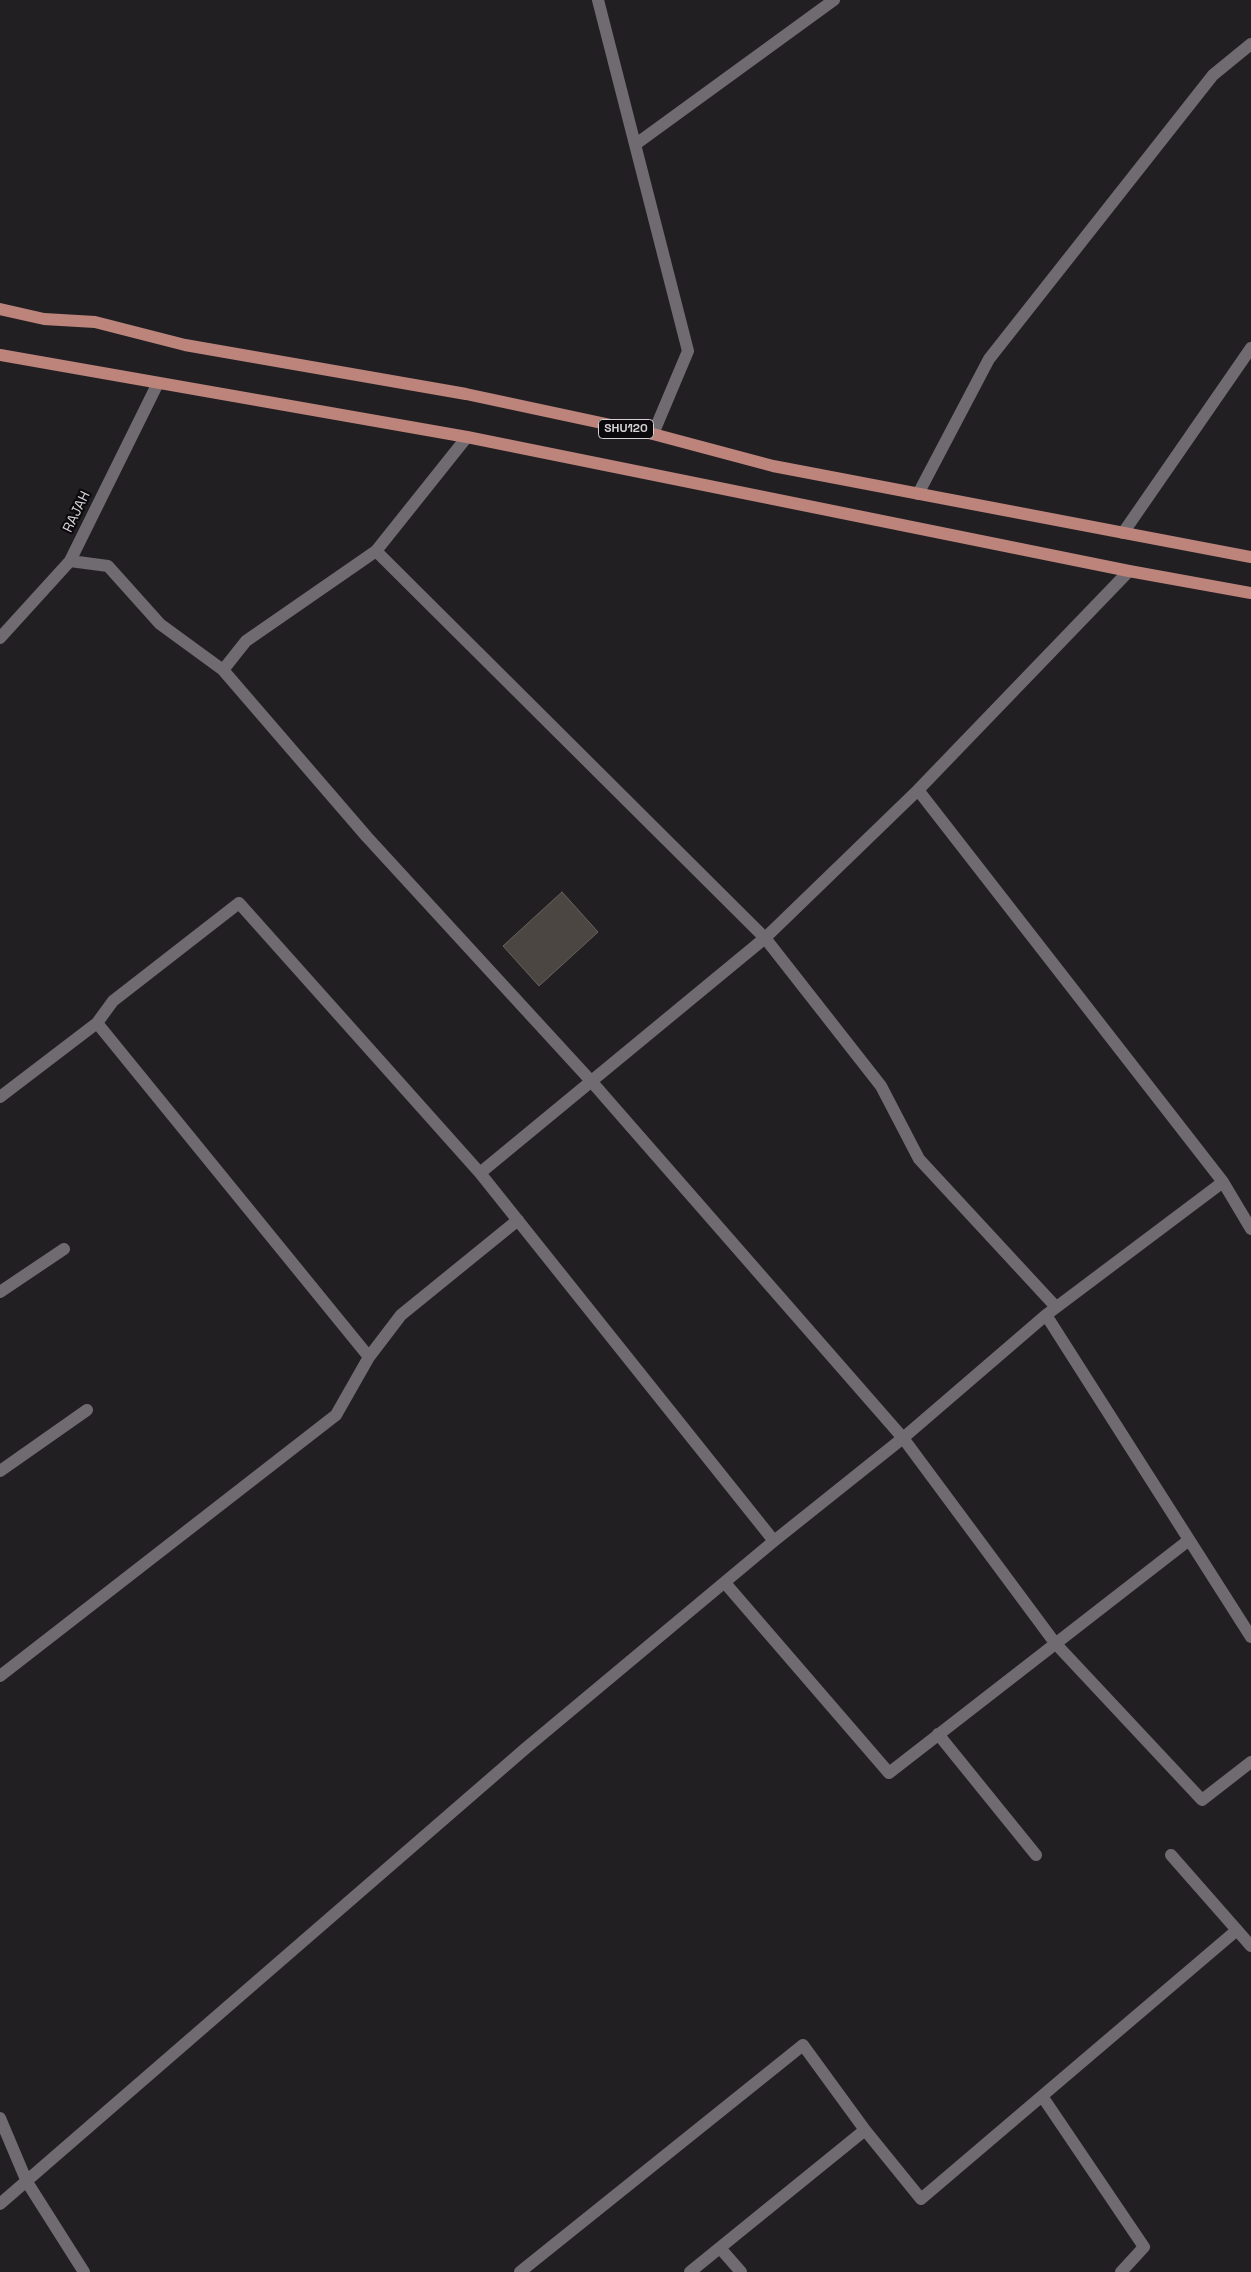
<!DOCTYPE html>
<html>
<head>
<meta charset="utf-8">
<style>
	body { margin:0 }
	canvas { display:block; background:#221f23 }
</style>
</head>
<body>
<canvas width="1251" height="2272"></canvas>
<script>
const ctx = document.querySelector('canvas').getContext('2d');
ctx.lineJoin = 'round';
function fill(path, color) { ctx.fillStyle = color; ctx.fill(path, 'evenodd'); }
const poly = rows => new Path2D(rows.map(r => 'M' + r).join(''));
function strokePath(path, color, width, dash) { ctx.strokeStyle = color; ctx.lineWidth = width; ctx.lineCap = dash ? 'butt' : 'round'; ctx.setLineDash(dash || []); ctx.stroke(path); }
function drawText(font, color, halo, rows, align = 'center') {
  ctx.font = font + ' "Space Grotesk",sans-serif'; ctx.lineWidth = 4.5; ctx.setLineDash([]); ctx.textBaseline = 'middle'; ctx.strokeStyle = halo; ctx.fillStyle = color; for (const [text, x, y, turn = 0] of rows) {
    ctx.save(); ctx.translate(x, y); ctx.rotate((+turn || 0) * Math.PI / 180); ctx.textAlign = isNaN(turn) ? turn : align; if (halo) ctx.strokeText(text, 0, 0); ctx.fillText(text, 0, 0); ctx.restore();
  }
}
const building = poly([
	[562,892,598,932,539,986,503,946,562,892]
]);
fill(building, '#4c4642');
strokePath(building, '#68615d', 1);
strokePath(poly([
	[598,0,688,351,653,434],
	[636,144,834,0],
	[467,437,376,551,765,938,918,790],
	[918,494,989,359,1213,75,1251,44],
	[1123,533,1251,348],
	[70,561,108,566,160,624,223,670,367,837,591,1081,903,1438,1055,1643,1202,1800,1251,1762],
	[0,638,70,561,158,383],
	[223,670,246,641,376,551],
	[97,1023,369,1357],
	[0,1097,97,1023,113,1001,239,903,480,1173],
	[1223,1182,1251,1229],
	[0,1292,64,1249],
	[1046,1315,1251,1637],
	[0,1471,87,1410],
	[774,1541,480,1173,765,938,881,1086,919,1159,1056,1307],
	[725,1583,889,1773,1189,1540],
	[0,1676,336,1415,369,1357,401,1315,518,1220],
	[938,1734,1036,1855],
	[1171,1855,1251,1946],
	[1042,2096,1144,2247,1121,2272],
	[0,2118,27,2182,84,2272],
	[0,2204,526,1748,774,1541,903,1438,1046,1315,1223,1182,918,790,1129,571],
	[720,2248,741,2272],
	[520,2272,803,2045,865,2130],
	[690,2272,865,2130,921,2199,1237,1930]
]), '#6f6b70', 12);
strokePath(poly([
	[0,309,44,319,95,322,185,345,466,394,653,434,773,466,1251,557],
	[0,355,467,437,1129,571,1251,593]
]), '#bc847b', 12);
for (const [x, y, w] of [
	[626,429,55]
]) { const box = new Path2D(); box.roundRect(x - w / 2, y - 9.5, w, 19, 4); ctx.fillStyle = '#0b090b'; ctx.fill(box); strokePath(box, '#d4d2d5', 1); }
drawText('bold 12px', '#d4d2d5', null, [
	["SHU120",626,429]
]);
drawText('14px', '#d4d2d5', '#0b090b', [
	["RAJAH",77,512,-64]
]);
</script>
</body>
</html>
